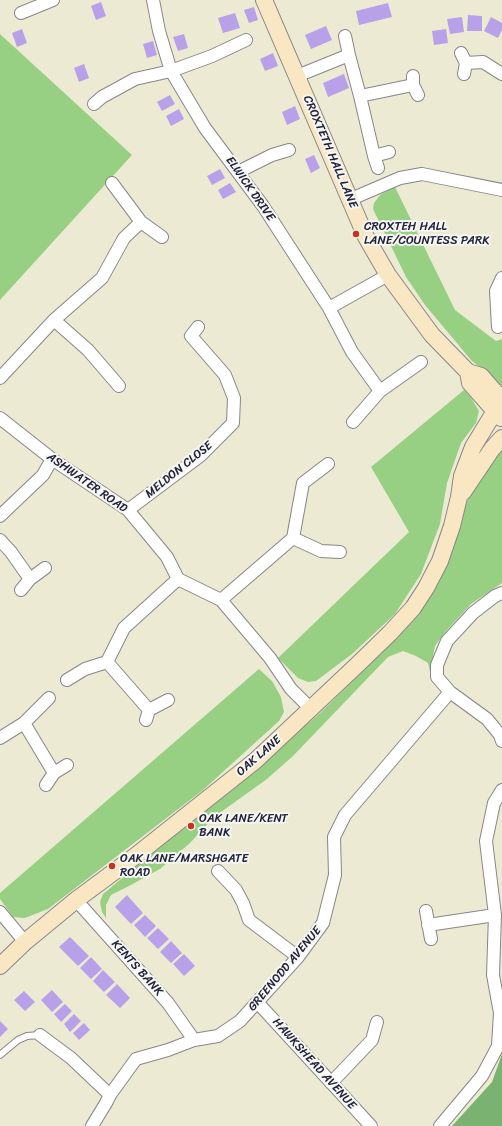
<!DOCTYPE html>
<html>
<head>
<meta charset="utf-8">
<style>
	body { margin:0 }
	canvas { display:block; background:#edead4 }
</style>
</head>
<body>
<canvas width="502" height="1126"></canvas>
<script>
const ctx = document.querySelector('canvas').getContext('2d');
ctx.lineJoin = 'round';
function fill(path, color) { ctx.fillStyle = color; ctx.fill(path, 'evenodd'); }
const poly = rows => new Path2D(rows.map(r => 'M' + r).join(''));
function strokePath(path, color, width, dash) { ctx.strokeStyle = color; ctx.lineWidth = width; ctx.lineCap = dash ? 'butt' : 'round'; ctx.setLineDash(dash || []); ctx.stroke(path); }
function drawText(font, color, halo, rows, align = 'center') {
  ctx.font = font + ' Sriracha,sans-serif'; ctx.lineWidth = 4; ctx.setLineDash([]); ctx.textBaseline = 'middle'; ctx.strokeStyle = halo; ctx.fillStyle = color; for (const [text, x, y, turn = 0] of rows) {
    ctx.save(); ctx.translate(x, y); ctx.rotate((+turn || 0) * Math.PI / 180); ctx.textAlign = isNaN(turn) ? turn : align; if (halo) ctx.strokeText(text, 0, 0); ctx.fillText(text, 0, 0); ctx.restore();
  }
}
fill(poly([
	[0,34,132,155,0,300],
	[395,187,455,310,496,341,502,339,502,386,471,360,425,305,406,277,373,209,374,203,380,195],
	[464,390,471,398,479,411,476,423,461,443,447,483,440,524,421,574,395,614,352,654,316,681,308,682,298,678,278,658,409,532,371,467],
	[502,451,502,583,471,604,446,631,435,646,433,656,431,676,428,663,416,656,403,651,388,657,293,756,267,779,214,817,190,843,160,869,129,886,111,895,106,905,106,918,102,912,100,902,103,894,156,850,235,788,320,713,389,646,417,615,442,575,461,515,476,481,490,460],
	[259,669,272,681,281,697,284,712,279,721,203,790,48,909,25,918,13,917,0,899,0,893]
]), '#97d083');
fill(poly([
	[502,1054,502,1126,452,1126,492,1082]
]), '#79b271');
fill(poly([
	[101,2,106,16,96,20,91,6],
	[388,3,392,17,359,25,356,11],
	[254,7,258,20,249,23,244,10],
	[235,13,240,28,223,33,218,18],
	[468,15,482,16,482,31,467,31],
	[462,17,464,32,450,34,447,19],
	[491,17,502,23,502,30,498,38,484,31],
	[326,26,332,40,311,49,305,35],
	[22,29,27,43,17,47,12,33],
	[446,29,448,43,434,45,432,31],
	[184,34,188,48,178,51,173,37],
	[153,41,157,55,147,58,143,44],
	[273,53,278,66,265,71,260,59],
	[84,64,89,78,79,82,74,68],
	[344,74,349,88,328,97,323,83],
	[170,95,175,104,162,111,157,102],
	[295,106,300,119,287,125,282,112],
	[179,109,184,119,171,126,166,116],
	[314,155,320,168,311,173,305,159],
	[220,169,225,178,212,185,207,176],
	[230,183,236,192,223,199,218,190],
	[127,895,143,913,131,924,115,907],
	[145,915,156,926,145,937,134,925],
	[158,928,169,939,158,949,147,938],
	[70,937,89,956,78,966,59,947],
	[171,941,182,953,171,963,160,952],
	[184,954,195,966,184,976,173,964],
	[91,957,102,969,91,979,80,968],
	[103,970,115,982,104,992,93,981],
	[117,984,130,998,120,1008,106,995],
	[52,990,63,1002,52,1012,41,1000],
	[24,991,35,1002,25,1011,14,1000],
	[65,1004,72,1011,61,1022,54,1014],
	[74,1014,81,1021,70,1032,64,1024],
	[0,1021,8,1029,0,1037],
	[84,1023,90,1030,79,1040,73,1033]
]), '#b8a1e8');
const lane = poly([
	[0,1055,18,1040,27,1036,40,1035]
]);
const street = poly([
	[153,0,159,31,171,71,205,128,263,206,329,308,352,352,380,391],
	[21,13,53,0],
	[345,36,349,55,360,96,374,156,378,168],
	[461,53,466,63,464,74],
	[466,63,483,62,502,74],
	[297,76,349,55],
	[413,76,413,85,418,95],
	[360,96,413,85],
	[94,104,102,97,135,79,171,71,212,56,246,40],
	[374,156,389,152],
	[238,172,272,155,289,150],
	[112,183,141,222,162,237],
	[351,199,400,178,422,174,502,190],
	[329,308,388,275],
	[54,320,88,350,119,386],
	[498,327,496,291,502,278],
	[0,378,54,320,102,278,124,238,141,222],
	[0,418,52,459,128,510,167,557,178,579,221,600,270,658,291,689,311,709],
	[353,422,380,391,421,362],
	[128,510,200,456,233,423,234,398,225,375,191,336,198,327],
	[0,516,43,475,52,459],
	[293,538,321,551,340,552],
	[0,540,11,552,30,579],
	[21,590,30,579,45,568],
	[502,593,495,596,473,613,447,641,437,665,437,677,450,692,487,719,500,735,502,741],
	[221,600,293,538,303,483,328,464],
	[107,662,149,710],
	[67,680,85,669,107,662,124,628,178,579],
	[146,720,149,710,168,700],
	[24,723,54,773],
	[0,738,24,723,49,698],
	[46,785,54,773,67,765],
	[218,871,236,890,243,903,249,920,298,957],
	[76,900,168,1003,194,1040],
	[426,911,431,939],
	[0,912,25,942],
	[428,925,495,915],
	[258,1003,371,1126],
	[40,1035,71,1058,110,1095],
	[331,1083,372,1040,377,1022],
	[92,1126,106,1103,110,1095,136,1059,168,1050,194,1040,218,1036,240,1021,298,957,323,923,335,875,334,837,345,815,450,692],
	[440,1126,482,1076,498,1046,500,1013,493,975,495,915,486,841,494,803,502,790]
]);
const secondary = poly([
	[264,0,366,237,388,275,432,335,468,372,481,376,502,400],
	[468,372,470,383,501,418],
	[463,492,492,449,502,438],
	[0,966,25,942,76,900,134,857,255,761,356,666,390,633,413,608,426,588,440,561,452,526,459,497,462,476,473,447,495,411,502,405]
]);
strokePath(lane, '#888688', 8);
strokePath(street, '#888688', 14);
strokePath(secondary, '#888688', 18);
strokePath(lane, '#fff', 6);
strokePath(street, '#fff', 12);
strokePath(secondary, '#f9e7c3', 16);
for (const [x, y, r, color] of [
	[356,234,4,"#c8321e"],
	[191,826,4,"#c8321e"],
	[112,866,4,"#c8321e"]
]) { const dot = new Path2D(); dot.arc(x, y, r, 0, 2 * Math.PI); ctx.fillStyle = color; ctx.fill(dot); strokePath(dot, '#f6f6f2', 1.5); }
drawText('12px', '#22223b', '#f6f6f2', [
	["CROXTETH HALL LANE",330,152,67],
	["ELWICK DRIVE",250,189,55],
	["MELDON CLOSE",179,470,-39],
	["ASHWATER ROAD",87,483,35],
	["OAK LANE",259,756,-41],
	["KENTS BANK",137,968,48],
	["GREENODD AVENUE",285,969,-50],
	["HAWKSHEAD AVENUE",314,1064,48]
]);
drawText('12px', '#22223b', '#f6f6f2', [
	["CROXTEH HALL",364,227],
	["LANE/COUNTESS PARK",364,241],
	["OAK LANE/KENT",199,819],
	["BANK",199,833],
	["OAK LANE/MARSHGATE",120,859],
	["ROAD",120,873]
], 'left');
</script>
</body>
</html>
